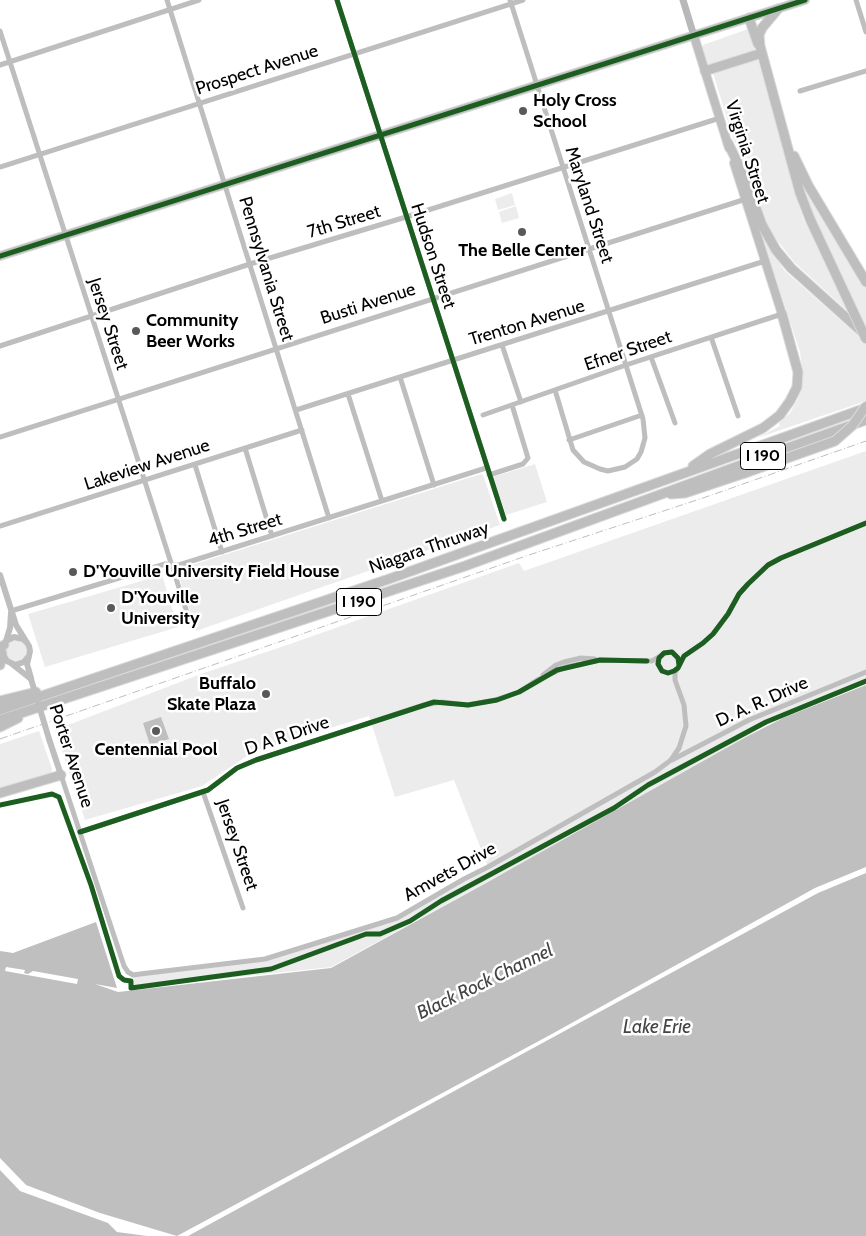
<!DOCTYPE html>
<html>
<head>
<meta charset="utf-8">
<style>
	body { margin:0 }
	canvas { display:block; background:#fff }
</style>
</head>
<body>
<canvas width="866" height="1236"></canvas>
<script>
const ctx = document.querySelector('canvas').getContext('2d');
ctx.lineJoin = 'round';
function fill(path, color) { ctx.fillStyle = color; ctx.fill(path, 'evenodd'); }
const poly = rows => new Path2D(rows.map(r => 'M' + r).join(''));
function strokePath(path, color, width, dash) { ctx.strokeStyle = color; ctx.lineWidth = width; ctx.lineCap = dash ? 'butt' : 'round'; ctx.setLineDash(dash || []); ctx.stroke(path); }
function drawText(font, color, halo, rows, align = 'center') {
  ctx.font = font + ' Cabin,sans-serif'; ctx.lineWidth = 5; ctx.setLineDash([]); ctx.textBaseline = 'middle'; ctx.strokeStyle = halo; ctx.fillStyle = color; for (const [text, x, y, turn = 0] of rows) {
    ctx.save(); ctx.translate(x, y); ctx.rotate((+turn || 0) * Math.PI / 180); ctx.textAlign = isNaN(turn) ? turn : align; if (halo) ctx.strokeText(text, 0, 0); ctx.fillText(text, 0, 0); ctx.restore();
  }
}
fill(poly([
	[748,29,750,29,755,51,746,52,710,66,708,65,702,47,703,45],
	[758,60,783,145,799,206,805,223,813,218,800,177,866,288,866,328,794,262,770,231,763,216,744,160,733,138,713,73],
	[512,193,515,205,498,210,495,199],
	[516,206,519,218,502,223,499,212],
	[759,227,769,248,785,271,866,343,866,401,757,438,780,426,779,423,790,413,798,399,803,376,800,352],
	[866,451,866,684,766,725,663,786,331,967,134,988,133,975,265,959,397,918,488,867,454,780,395,797,369,716,253,752,202,786,85,820,55,730,201,674,290,644,519,563,524,571],
	[535,464,547,502,506,515,493,477],
	[481,474,483,475,500,525,196,631,178,573,179,569],
	[162,575,178,627,45,667,28,614],
	'5 651a11 11 0 1 1 22 0a11 11 0 1 1-22 0Z',
	[39,731,52,769,51,773,0,788,0,744]
]), '#ececec');
fill(poly([
	[866,685,866,1236,0,1236,0,951,13,953,96,922,117,988,95,984,118,992,331,968,486,883,746,737,783,718],
	[161,717,169,739,150,745,143,723]
]), '#bfbfbf');
fill(poly([
	[866,867,866,873,818,893,188,1236,147,1236,117,1232,108,1223,20,1191,0,1170,0,1158,26,1185,100,1213,177,1236,550,1035,815,888],
	[6,967,25,970,24,973,28,974,33,971,78,979,77,984,5,971]
]), '#fff');
const primary = poly([
	[694,36,729,148],
	[734,163,782,314],
	[0,256,805,0]
]);
const trunk = poly([
	[0,648,4,645]
]);
const motorway = poly([
	[778,9,762,28,759,35,760,46,800,193,810,219],
	[749,18,758,44],
	[705,71,762,53],
	[728,143,745,178,762,225,776,250,791,268,862,332],
	[794,156,808,185,866,282],
	[693,466,710,454,763,428,780,415,790,401,797,387,798,372,782,314],
	[671,494,685,493,745,473],
	[0,665,2,653],
	[0,701,36,692],
	[0,710,389,579,866,408],
	[0,720,465,566,782,450,866,420],
	[0,727,18,718],
	[0,793,61,775]
]);
strokePath(primary, '#dbdbdb', 10);
strokePath(trunk, '#dbdbdb', 11);
strokePath(motorway, '#dbdbdb', 11);
strokePath(poly([
	[167,0,329,518],
	[337,0,504,519],
	[510,0,643,419,645,438,641,452,637,459,625,467,608,471,600,469,584,462,573,450,555,390],
	[856,0,866,32],
	[0,31,191,625],
	[0,65,199,0],
	[800,91,866,71],
	[0,167,523,0],
	[711,337,738,416],
	[502,345,521,402],
	[0,346,250,264,406,217,720,118],
	[651,357,675,423],
	[400,377,434,485],
	[348,394,382,501],
	[296,410,765,261],
	[483,415,626,365,782,314],
	[0,437,746,199],
	[569,440,642,415],
	[245,448,272,536],
	[195,465,222,552],
	[489,475,523,464,528,458,512,405],
	[0,526,302,430],
	[11,611,165,564,179,565,486,468],
	[679,665,678,658,672,652,664,653,659,658,658,664,662,671,668,673,674,671,678,668,684,656,703,643,713,634,728,614,739,594,748,584,768,565,781,558,866,523],
	[543,675,556,665,564,662,581,658,595,659],
	[672,760,749,720,866,672],
	[61,775,124,966,128,972,133,975,140,974,265,959,397,918,464,879,488,867,655,772,671,760,679,748,686,726,684,705,675,680,675,673,678,667],
	[203,792,243,908],
	[80,832,208,790,237,768,256,760,424,705,442,702,468,705,495,700,519,692,537,680,566,667,600,660,652,661,663,654]
]), '#bebebe', 5);
strokePath(poly([
	[0,575,16,625,29,646,30,651,29,656,24,662,15,665,7,661,2,653,2,649,6,641,14,637,23,639,26,642],
	[6,641,10,628,11,613],
	[29,656,27,664,31,678],
	[12,664,31,679],
	[49,739,61,775]
]), '#bebebe', 6);
strokePath(poly([
	[683,0,694,36]
]), '#b8b8b8', 7);
strokePath(primary, '#bebebe', 8);
strokePath(trunk, '#bebebe', 9);
strokePath(motorway, '#bebebe', 9);
strokePath(poly([
	[0,739,526,556,703,498,866,441]
]), '#bebebe', 1, [8, 2.5, 1, 2.5]);
const motorwayBridge = poly([
	[810,219,866,339],
	[745,473,835,441,852,426,866,406]
]);
strokePath(motorwayBridge, '#dbdbdb', 11, []);
strokePath(poly([
	[31,679,49,739]
]), '#bebebe', 6);
strokePath(motorwayBridge, '#bebebe', 9);
strokePath(poly([
	[337,0,504,519],
	[0,256,805,0],
	[679,665,678,658,672,652,664,653,659,658,658,664,662,671,668,673,674,671,678,668,684,656,703,643,713,634,728,614,739,594,748,584,768,565,781,558,866,523],
	[0,805,52,794,59,797,91,885,119,976,124,980,131,981,131,988,271,969,366,934,380,934,410,921,441,901,614,808,648,785,766,722,866,681],
	[80,832,208,790,237,768,256,760,434,702,468,705,497,700,519,692,557,670,600,660,647,661]
]), '#1b5e20', 5);
for (const [x, y, r, color] of [
	[523,111,5,"#595959"],
	[522,232,5,"#595959"],
	[136,331,5,"#595959"],
	[73,572,5,"#595959"],
	[111,608,5,"#595959"],
	[266,694,5,"#595959"],
	[156,731,5,"#595959"]
]) { const dot = new Path2D(); dot.arc(x, y, r, 0, 2 * Math.PI); ctx.fillStyle = color; ctx.fill(dot); strokePath(dot, '#fff', 2); }
for (const [x, y, w] of [
	[763,456,45],
	[359,602,45]
]) { const box = new Path2D(); box.roundRect(x - w / 2, y - 13.5, w, 27, 4); ctx.fillStyle = '#fff'; ctx.fill(box); strokePath(box, '#000', 1); }
drawText('bold 16px', '#000', null, [
	["I 190",763,456],
	["I 190",359,602]
]);
drawText('18px', '#000', '#fff', [
	["Prospect Avenue",257,70,-18],
	["Virginia Street",747,152,72],
	["Maryland Street",589,205,72],
	["7th Street",344,222,-17],
	["Hudson Street",433,256,72],
	["Pennsylvania Street",266,269,73],
	["Busti Avenue",368,304,-18],
	["Trenton Avenue",527,323,-17],
	["Jersey Street",108,324,72],
	["Efner Street",628,351,-19],
	["Lakeview Avenue",147,465,-18],
	["4th Street",245,530,-17],
	["Niagara Thruway",429,548,-19],
	["D. A. R. Drive",762,702,-24],
	["D A R Drive",287,736,-19],
	["Porter Avenue",71,756,72],
	["Jersey Street",237,845,71],
	["Amvets Drive",450,872,-29]
]);
drawText('bold 18px', '#000', '#fff', [
	["Holy Cross",533,101],
	["School",533,122],
	["The Belle Center",522,251,"center"],
	["Community",146,321],
	["Beer Works",146,342],
	["D'Youville University Field House",83,572],
	["D'Youville",121,598],
	["University",121,619],
	["Buffalo",256,684,"right"],
	["Skate Plaza",256,705,"right"],
	["Centennial Pool",156,750,"center"]
], 'left');
drawText('italic 19px', '#444', '#fff', [
	["Black Rock Channel",485,982,-26],
	["Lake Erie",657,1027]
]);
</script>
</body>
</html>
